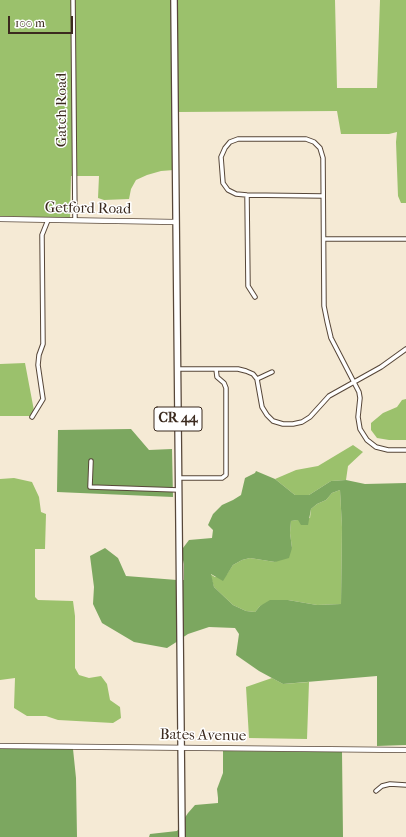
<!DOCTYPE html>
<html>
<head>
<meta charset="utf-8">
<style>
	body { margin:0 }
	#map { position:relative; width:406px; height:837px; overflow:hidden; background:#f5ead5; font-family:"IM FELL French Canon",serif }
	canvas { display:block }
	.scale { position:absolute; left:8px; top:16px; width:65px; height:18px; box-sizing:border-box; border:2px solid #3b2a1e; border-top:0; padding-left:5px; font-size:12px; line-height:14px; white-space:nowrap; color:#3b2a1e; -webkit-text-stroke:3px #fff; paint-order:stroke }
</style>
</head>
<body>
<div id="map">
<canvas width="406" height="837"></canvas>
<div class="scale">100 m</div>
</div>
<script>
const ctx = document.querySelector('canvas').getContext('2d');
ctx.lineJoin = 'round';
function fill(path, color) { ctx.fillStyle = color; ctx.fill(path, 'evenodd'); }
const poly = rows => new Path2D(rows.map(r => 'M' + r).join(''));
function strokePath(path, color, width, dash) { ctx.strokeStyle = color; ctx.lineWidth = width; ctx.lineCap = dash ? 'butt' : 'round'; ctx.setLineDash(dash || []); ctx.stroke(path); }
function drawText(font, color, halo, rows, align = 'center') {
  ctx.font = font + ' "IM FELL French Canon",serif'; ctx.lineWidth = 3; ctx.setLineDash([]); ctx.textBaseline = 'middle'; ctx.strokeStyle = halo; ctx.fillStyle = color; for (const [text, x, y, turn = 0] of rows) {
    ctx.save(); ctx.translate(x, y); ctx.rotate((+turn || 0) * Math.PI / 180); ctx.textAlign = isNaN(turn) ? turn : align; if (halo) ctx.strokeText(text, 0, 0); ctx.fillText(text, 0, 0); ctx.restore();
  }
}
fill(poly([
	[0,0,172,0,174,170,161,171,147,175,136,180,131,189,129,199,104,200,98,198,99,176,71,176,70,218,0,216],
	[176,0,335,0,337,88,377,88,380,0,406,0,406,203,401,203,398,196,396,142,397,132,389,134,341,134,337,111,178,112],
	[25,363,35,416,0,416,0,364],
	[406,399,406,440,389,440,377,438,371,430,371,423,383,413,397,407,402,400],
	[353,445,363,452,348,466,346,480,331,481,309,495,295,495,275,479,296,470,318,466],
	[14,478,32,482,39,497,41,512,46,514,45,549,35,549,35,597,38,600,73,601,75,616,75,668,79,675,89,678,101,676,107,684,110,700,120,707,121,718,113,723,58,720,46,716,27,716,14,708,15,678,0,680,0,479],
	[340,490,342,527,341,604,317,605,288,600,260,606,255,612,246,611,233,605,214,587,210,574,215,577,227,574,233,565,242,560,250,558,275,562,292,548,290,533,291,521,310,518,311,509,317,504,326,500,332,493],
	[272,678,283,684,309,682,307,739,249,738,246,687]
]), '#9bc16c');
fill(poly([
	[131,429,149,450,172,449,173,497,57,492,58,430],
	[256,471,275,479,295,495,309,495,331,481,346,480,365,484,406,483,406,745,377,746,377,676,283,684,259,671,236,655,239,634,235,628,209,627,188,634,182,638,182,580,184,580,184,564,182,556,183,548,189,540,212,538,213,530,208,525,213,514,222,505,233,500,241,495,245,478,255,473],
	[340,490,342,527,341,604,317,605,288,600,270,600,260,606,255,612,246,611,233,605,214,587,211,574,223,581,233,565,242,560,250,558,275,562,289,558,292,548,290,533,291,521,298,520,301,525,308,525,311,509,317,504,326,500,332,493],
	[105,548,118,558,126,576,177,580,178,641,167,648,134,642,102,623,93,604,94,587,90,556],
	[0,748,73,749,76,778,77,837,0,837],
	[223,751,342,752,343,837,184,837,184,819,188,813,195,805,218,803,218,798,217,789,223,773],
	[180,827,180,837,149,837,150,834,177,831]
]), '#7ca760');
const minor = poly([
	[73,0,75,220],
	[247,195,248,286,255,297],
	[323,196,247,195,236,194,228,190,223,183,221,157,225,148,230,142,238,139,306,139,314,142,320,148,323,158,324,306,327,321,331,338,359,392,360,398,358,417,360,429,367,440,376,447,388,450,406,450],
	[324,239,406,239],
	[178,369,238,369,246,371,253,374,257,379,262,407,267,415,273,421,283,424,293,424,302,422,310,417,329,396,381,367,406,349],
	[257,379,272,372],
	[32,417,43,399,38,365,39,355,43,344,42,235,48,220],
	[91,461,90,487,179,490],
	[179,478,222,478,226,475,226,388,224,383,217,377,216,369],
	[376,791,382,786,390,784,406,785]
]);
const tertiary = poly([
	[0,219,176,222],
	[0,746,406,750]
]);
const primary = poly([
	[174,0,182,837]
]);
strokePath(minor, '#574739', 5.5);
strokePath(tertiary, '#574739', 6);
strokePath(primary, '#574739', 8);
strokePath(minor, '#fff', 3.5);
strokePath(tertiary, '#fff', 4.5);
strokePath(primary, '#fff', 5.5);
for (const [x, y, w] of [
	[178,419,48]
]) { const box = new Path2D(); box.roundRect(x - w / 2, y - 12, w, 24, 3); ctx.fillStyle = '#fff'; ctx.fill(box); strokePath(box, '#3b2a1e', 1); }
drawText('bold 14px', '#3b2a1e', null, [
	["CR 44",178,419]
]);
drawText('15px', '#3b2a1e', '#fff', [
	["Gatch Road",62,110,-90],
	["Getford Road",88,209,1],
	["Bates Avenue",203,736,1]
]);
</script>
</body>
</html>
